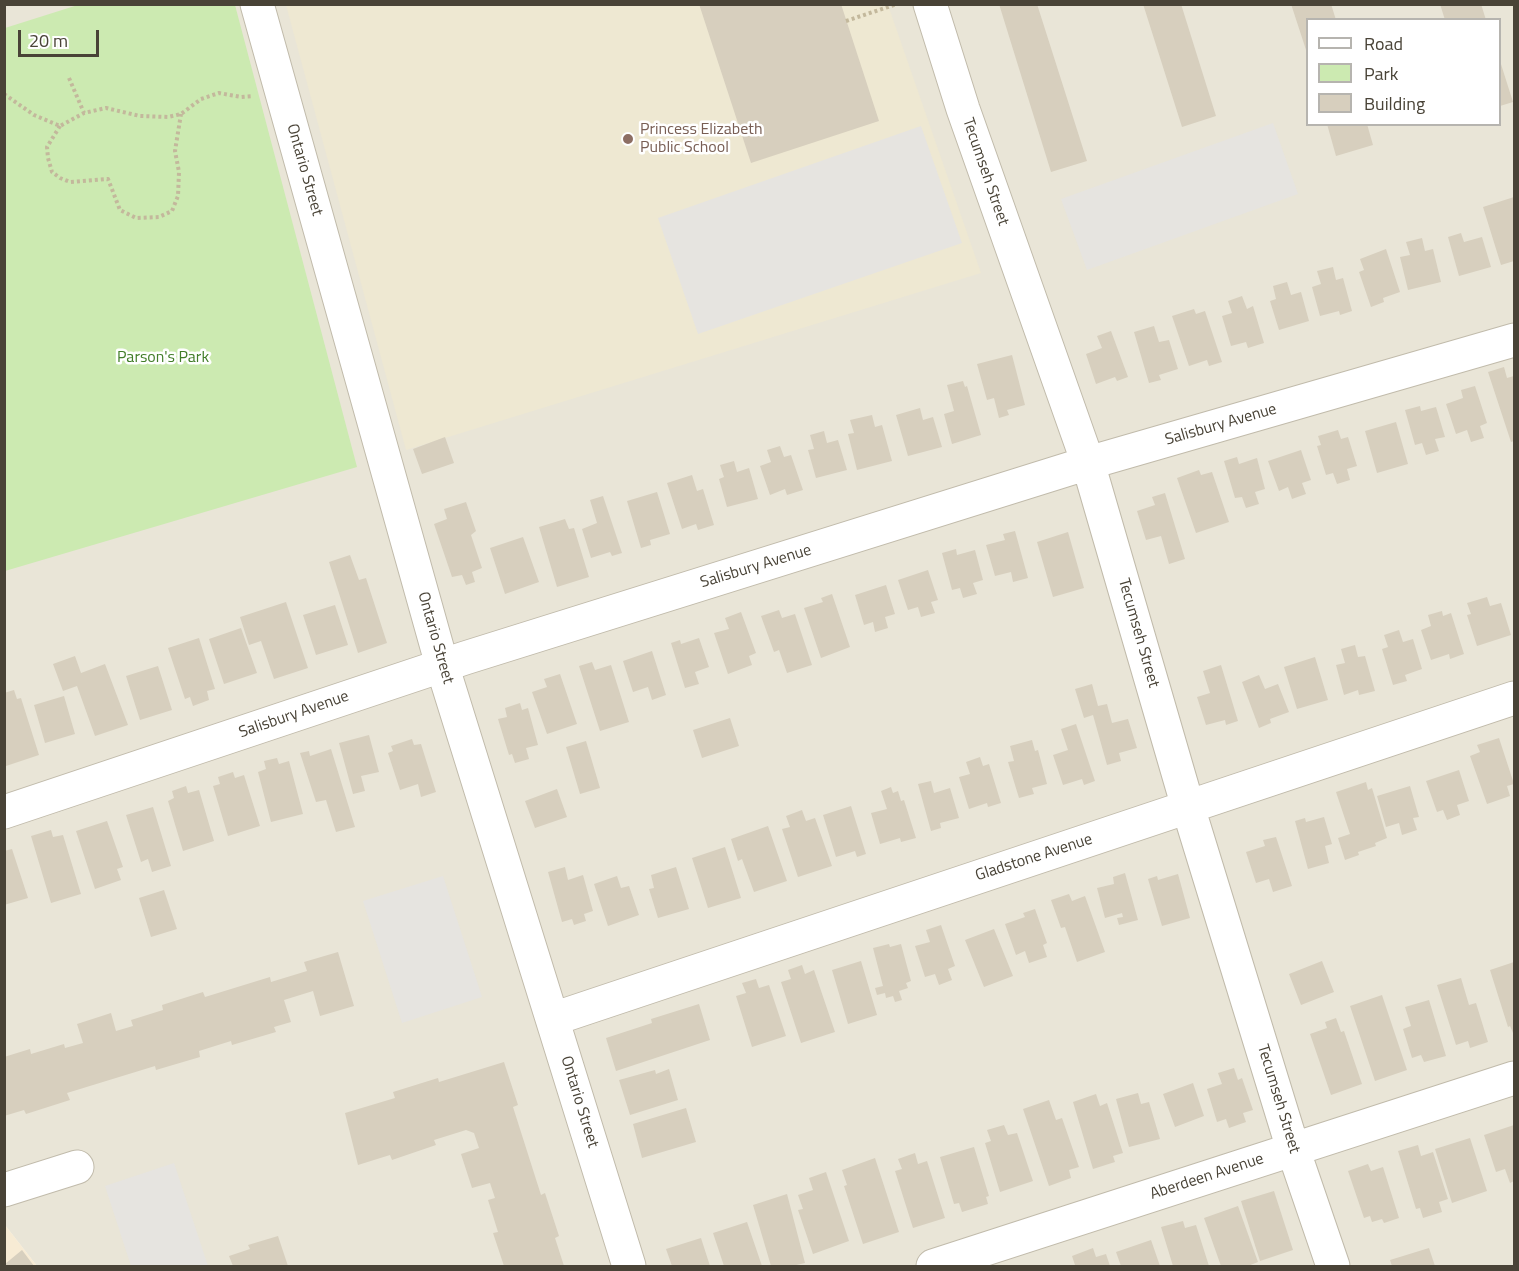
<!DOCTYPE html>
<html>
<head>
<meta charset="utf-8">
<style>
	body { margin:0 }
	#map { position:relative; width:1519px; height:1271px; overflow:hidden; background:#f5f2e9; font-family:"Titillium Web",sans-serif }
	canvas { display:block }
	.frame { position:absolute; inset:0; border:6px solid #494337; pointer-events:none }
	.legend { position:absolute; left:1306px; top:18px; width:195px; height:108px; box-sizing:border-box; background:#fff; border:2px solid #b6b4af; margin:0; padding:8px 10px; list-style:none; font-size:18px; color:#494337 }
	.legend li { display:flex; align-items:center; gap:12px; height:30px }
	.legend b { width:30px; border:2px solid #b6b4af }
	.scale { position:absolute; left:18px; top:30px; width:81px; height:27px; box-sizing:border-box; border:3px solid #494337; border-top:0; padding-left:8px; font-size:18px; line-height:21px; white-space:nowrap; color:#494337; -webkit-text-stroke:4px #fff; paint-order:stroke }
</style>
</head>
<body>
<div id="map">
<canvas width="1519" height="1271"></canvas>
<div class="frame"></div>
<ul class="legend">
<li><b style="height:8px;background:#fff"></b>Road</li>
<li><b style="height:16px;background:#cceab1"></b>Park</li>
<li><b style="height:16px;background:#d7cfbe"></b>Building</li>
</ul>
<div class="scale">20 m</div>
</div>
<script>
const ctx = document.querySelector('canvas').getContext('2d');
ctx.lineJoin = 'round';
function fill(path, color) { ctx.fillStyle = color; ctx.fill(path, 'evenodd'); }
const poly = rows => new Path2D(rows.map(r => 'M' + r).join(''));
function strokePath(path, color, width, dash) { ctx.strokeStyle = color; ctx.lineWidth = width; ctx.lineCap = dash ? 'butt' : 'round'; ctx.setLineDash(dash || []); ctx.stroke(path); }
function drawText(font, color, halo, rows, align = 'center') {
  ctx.font = font + ' "Titillium Web",sans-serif'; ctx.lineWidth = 5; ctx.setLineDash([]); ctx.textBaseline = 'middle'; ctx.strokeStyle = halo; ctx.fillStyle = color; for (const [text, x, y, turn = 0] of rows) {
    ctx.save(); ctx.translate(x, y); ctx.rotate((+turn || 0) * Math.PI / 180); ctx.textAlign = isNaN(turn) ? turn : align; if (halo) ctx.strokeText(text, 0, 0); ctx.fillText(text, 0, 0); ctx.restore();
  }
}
fill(poly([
	[5,5,1514,5,1514,1266,37,1266,5,1225],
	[1308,20,1500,20,1500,124,1308,124]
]), '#e9e5d7');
fill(poly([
	[5,1225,37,1266,5,1266]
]), '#f7ebd4');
fill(poly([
	[286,5,888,5,981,273,406,450]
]), '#eee8d2');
fill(poly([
	[81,4,235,5,357,467,5,571,5,28]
]), '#cceab1');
fill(poly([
	[1273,123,1298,194,1087,270,1061,199],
	[921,126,962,243,698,334,658,218],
	[443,876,482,997,402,1023,363,901],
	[174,1163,208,1266,131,1266,105,1186]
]), '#e6e4e0');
fill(poly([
	[699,4,841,4,879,121,751,163],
	[999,4,1037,4,1087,161,1051,172],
	[1143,4,1181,4,1216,116,1182,127],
	[1291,4,1331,4,1336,20,1308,20,1308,56],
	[1440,4,1481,4,1486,20,1445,20],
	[1500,61,1513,102,1500,106],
	[1327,124,1367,124,1373,145,1336,156],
	[1514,197,1514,261,1501,265,1483,207],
	[1461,233,1464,242,1482,237,1491,267,1459,276,1448,237],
	[1422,238,1425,251,1433,249,1441,282,1408,290,1400,257,1410,255,1406,242],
	[1386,249,1400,292,1383,298,1384,302,1371,307,1359,272,1364,270,1360,259],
	[1333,267,1336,280,1343,278,1352,311,1340,315,1339,311,1320,316,1312,287,1321,284,1317,271],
	[1287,282,1291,295,1301,292,1309,321,1279,330,1270,301,1276,299,1273,286],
	[1242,296,1247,309,1253,306,1264,343,1248,348,1246,342,1231,346,1222,316,1232,313,1228,301],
	[1194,309,1196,314,1205,311,1222,362,1209,366,1207,360,1189,366,1172,316],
	[1154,326,1159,342,1169,340,1178,369,1159,375,1161,380,1149,383,1134,332],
	[1111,331,1128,377,1117,381,1115,377,1096,384,1086,354,1102,348,1097,336],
	[1012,355,1025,405,1007,410,1009,415,999,418,994,398,987,400,977,364],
	[1504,367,1507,378,1514,376,1514,441,1511,442,1488,372],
	[963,381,965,387,967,386,981,435,952,444,944,414,954,411,947,385],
	[1475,386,1487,423,1480,426,1484,438,1471,442,1467,430,1456,434,1446,404,1463,398,1461,390],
	[1420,406,1421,411,1436,407,1445,437,1435,439,1439,451,1426,455,1422,443,1415,445,1405,410],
	[920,408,923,420,933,417,942,447,908,456,896,415],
	[872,415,875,427,882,425,892,461,857,470,848,434,854,433,850,420],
	[1396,422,1408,464,1377,473,1365,431],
	[1338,430,1341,439,1348,437,1357,466,1347,469,1350,480,1337,484,1333,473,1326,475,1317,446,1321,445,1318,436],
	[824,431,827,443,838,440,847,470,816,478,808,450,814,449,810,435],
	[445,437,454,463,422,474,413,449],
	[780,446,784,457,791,455,803,490,787,495,785,489,770,495,760,466,771,462,767,450],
	[1301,450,1311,480,1302,483,1306,494,1292,499,1288,487,1279,491,1268,461],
	[1237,457,1239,464,1257,458,1265,489,1255,492,1259,504,1246,508,1242,497,1235,498,1224,461],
	[734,461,737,472,749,468,758,499,727,507,719,479,724,477,720,465],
	[1199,470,1201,475,1212,472,1229,522,1196,533,1177,478],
	[692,475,697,491,703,489,714,525,698,530,696,524,682,529,667,483],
	[657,492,670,534,650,540,651,545,641,548,627,501],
	[1165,493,1185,559,1169,564,1161,536,1146,540,1137,511,1155,505,1152,497],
	[603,496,622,553,612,556,610,552,591,558,582,529,597,523,590,500],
	[466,502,476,531,471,535,482,568,472,572,475,582,466,585,462,575,452,577,434,524,447,519,444,509],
	[565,519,569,529,574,528,589,577,557,587,539,527],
	[1015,531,1028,578,1013,582,1011,572,995,576,986,545,1005,540,1003,534],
	[1068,532,1084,588,1053,597,1037,542],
	[523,537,539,582,505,594,490,548],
	[956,549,957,555,975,550,983,580,973,583,977,594,963,598,960,588,952,590,942,553],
	[350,555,359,580,366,578,387,643,358,653,329,562],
	[928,570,938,600,931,602,935,613,921,617,918,607,908,610,898,580],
	[886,585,895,614,885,617,888,628,875,632,873,622,864,625,855,595],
	[832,594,850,647,821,658,804,608,823,602,821,598],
	[1487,597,1490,606,1501,603,1511,635,1477,646,1467,615,1471,614,1467,603],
	[286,602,308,668,274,679,261,641,249,645,240,617],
	[335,605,348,645,316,655,303,615],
	[779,610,782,618,795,614,812,665,787,673,779,650,774,652,761,616],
	[1442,611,1443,616,1451,613,1464,654,1450,659,1449,654,1431,660,1421,630,1431,626,1428,615],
	[741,612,756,653,749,656,752,665,728,674,714,633,729,629,725,618],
	[241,628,257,673,224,684,209,639],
	[1399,630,1403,642,1413,639,1422,669,1405,675,1407,681,1393,685,1382,649,1388,647,1384,635],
	[199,638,215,689,207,691,209,700,193,706,190,697,185,699,168,648],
	[699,638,709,667,695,672,699,684,685,688,671,643,680,640,681,644],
	[1355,645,1358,657,1365,656,1375,691,1359,695,1358,690,1344,695,1336,665,1345,663,1341,649],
	[652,651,666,695,652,700,648,687,633,692,623,661],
	[75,656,81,673,105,664,128,725,95,736,77,686,63,691,53,664],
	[1315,657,1328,700,1297,709,1284,667],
	[592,662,595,670,611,665,629,722,600,731,579,666],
	[1221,665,1238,721,1226,725,1225,720,1206,725,1197,697,1210,693,1203,671],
	[158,666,172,710,140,720,126,676],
	[560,674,577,724,547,734,532,692,547,687,544,679],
	[1259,675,1265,689,1278,684,1289,712,1270,719,1271,723,1259,728,1242,682],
	[1092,684,1098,706,1107,704,1112,723,1128,719,1137,748,1119,753,1121,761,1107,765,1093,715,1084,718,1075,689],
	[14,690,17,699,21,698,39,755,6,766,4,693],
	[64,696,75,734,45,743,34,705],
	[520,703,522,710,528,708,538,745,526,748,529,759,515,763,512,754,509,755,498,719,507,717,505,708],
	[730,718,739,746,702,758,693,730],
	[1076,724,1095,781,1084,785,1082,779,1063,785,1053,755,1068,750,1061,729],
	[369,735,379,772,361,776,365,791,353,794,339,743],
	[1499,738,1514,784,1507,786,1510,796,1487,804,1470,756,1480,752,1477,745],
	[412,739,414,745,421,744,436,792,421,797,418,784,400,790,388,753,393,751,391,746],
	[1032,740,1035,751,1038,750,1047,784,1032,788,1034,794,1019,798,1008,762,1014,761,1010,746],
	[586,741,600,788,580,794,566,747],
	[331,749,355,827,336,832,326,800,316,802,300,753,309,751,310,756],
	[980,757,983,766,989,764,1001,803,988,807,987,803,969,809,959,777,970,774,966,762],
	[277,758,279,764,289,761,303,814,271,822,258,772,266,769,264,761],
	[1459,770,1469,801,1457,805,1460,815,1447,820,1443,810,1437,812,1426,781],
	[233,772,235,778,244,775,260,826,228,836,213,786,220,784,218,777],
	[931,781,934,793,950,788,959,818,940,823,941,828,931,831,918,784],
	[1366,782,1368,790,1372,788,1387,838,1375,843,1376,846,1358,852,1359,855,1345,860,1338,838,1350,834,1336,792],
	[186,786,188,793,199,790,214,841,183,851,168,801,174,798,172,791],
	[1410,786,1419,817,1413,818,1417,830,1402,835,1399,823,1386,827,1377,796],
	[891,787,893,793,898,791,901,801,904,800,916,838,901,842,900,838,880,844,871,813,887,809,881,791],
	[557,789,567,817,535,828,525,801],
	[851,806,866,854,857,857,855,851,836,857,823,815],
	[153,807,171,866,152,872,148,859,141,862,126,815],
	[802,810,806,821,815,818,832,866,798,877,782,829,790,827,786,816],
	[1324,817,1332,844,1325,846,1329,863,1308,869,1295,821,1305,818,1306,822],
	[107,821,123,867,117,869,121,880,95,889,76,831],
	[768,826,787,881,754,892,742,859,738,861,731,839],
	[51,830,53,837,63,835,81,894,51,903,31,836],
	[1276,837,1292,886,1273,892,1269,879,1256,883,1246,852,1265,846,1263,840],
	[725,847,741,898,708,908,692,858],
	[12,849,28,898,4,905,4,851],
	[565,867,568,880,583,875,593,911,584,914,586,921,574,925,572,919,562,922,548,872],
	[676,867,689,909,658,918,649,889,654,888,651,875],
	[1125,873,1138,920,1119,925,1117,918,1123,917,1122,913,1105,918,1097,888,1114,884,1113,877],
	[1178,874,1190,918,1162,926,1148,879,1157,876,1158,880],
	[617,876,621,888,629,886,639,915,608,926,594,884],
	[164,890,177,929,151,937,139,898],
	[1069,894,1072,901,1085,896,1105,952,1077,962,1065,927,1061,928,1051,900],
	[1035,909,1047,943,1043,945,1047,957,1029,963,1025,951,1016,955,1005,924,1025,917,1023,913],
	[941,925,955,966,948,969,952,980,939,985,935,974,925,977,915,946,930,942,926,930],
	[994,929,1013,976,984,987,965,940],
	[889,944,890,947,901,944,911,981,906,983,908,988,899,991,902,1000,895,1002,893,996,886,998,885,993,877,995,875,988,883,986,873,948],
	[338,952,354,1006,320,1016,313,991,284,1000,291,1022,274,1027,276,1032,232,1045,231,1041,199,1051,200,1057,156,1070,155,1066,67,1093,70,1100,26,1114,24,1110,4,1116,4,1057,30,1049,31,1054,64,1044,65,1048,83,1043,77,1024,111,1013,116,1031,133,1026,131,1020,163,1010,162,1005,203,992,205,997,270,977,271,982,307,971,304,962],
	[861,961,877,1015,848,1024,832,970],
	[1322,961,1334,992,1301,1005,1289,974],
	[1514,962,1514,1032,1513,1033,1510,1026,1508,1027,1490,970],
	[802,965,805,974,814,970,835,1032,801,1043,781,982,791,979,788,970],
	[1461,978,1469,1005,1476,1003,1488,1042,1470,1048,1468,1041,1456,1045,1437,985],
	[756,979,759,988,769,985,786,1036,752,1047,736,996,746,993,742,983],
	[1382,995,1407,1070,1375,1081,1350,1006],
	[1429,1000,1446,1056,1424,1062,1421,1055,1412,1058,1403,1029,1411,1026,1405,1007],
	[699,1004,710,1040,616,1071,606,1038,652,1023,651,1019],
	[1336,1018,1341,1032,1344,1031,1362,1084,1331,1095,1310,1034,1327,1028,1325,1022],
	[504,1062,518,1105,513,1107,541,1195,545,1193,559,1236,555,1238,564,1266,504,1266,493,1233,498,1232,488,1200,495,1198,490,1183,472,1188,461,1154,479,1148,474,1133,466,1130,434,1140,436,1145,392,1160,390,1155,358,1165,345,1113,395,1098,393,1092,438,1078,439,1082],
	[1234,1068,1238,1080,1242,1078,1253,1110,1243,1113,1246,1122,1229,1128,1226,1119,1217,1122,1207,1089,1222,1084,1218,1073],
	[669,1069,678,1100,630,1115,619,1080,655,1070,656,1074],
	[1193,1083,1204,1116,1175,1127,1163,1094],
	[1138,1093,1141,1104,1149,1102,1160,1139,1129,1147,1116,1099],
	[1096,1094,1100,1106,1107,1103,1123,1153,1113,1156,1115,1162,1093,1169,1073,1102],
	[1049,1100,1056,1120,1062,1118,1079,1167,1069,1170,1071,1178,1049,1186,1023,1109],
	[686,1108,696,1142,642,1158,633,1124],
	[1004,1125,1008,1135,1017,1133,1033,1181,1000,1192,985,1143,991,1141,987,1130],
	[1514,1125,1514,1181,1510,1183,1505,1169,1496,1172,1484,1135],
	[1470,1138,1487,1191,1452,1203,1435,1149],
	[1418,1145,1421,1156,1433,1152,1448,1199,1439,1202,1442,1212,1423,1218,1420,1208,1416,1209,1398,1151],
	[974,1147,989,1196,986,1197,988,1204,962,1212,959,1203,954,1204,940,1157],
	[915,1153,918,1164,927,1161,945,1218,913,1228,895,1171,902,1169,898,1159],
	[875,1158,899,1232,863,1244,844,1186,847,1185,842,1170],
	[1368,1164,1371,1171,1383,1167,1399,1218,1384,1223,1382,1219,1372,1222,1370,1216,1364,1218,1348,1171],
	[826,1172,849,1241,813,1254,798,1210,803,1209,798,1195,813,1190,809,1178],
	[1274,1191,1293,1250,1260,1261,1241,1201],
	[787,1194,805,1263,792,1266,771,1266,753,1205],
	[1238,1206,1258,1262,1248,1266,1221,1266,1204,1218],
	[1183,1221,1185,1228,1196,1225,1209,1266,1173,1266,1161,1227],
	[747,1222,762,1266,724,1266,713,1233],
	[278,1236,288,1266,233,1266,229,1256,250,1249,248,1245],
	[701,1238,710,1266,672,1266,666,1249],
	[1151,1240,1160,1266,1121,1266,1116,1252],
	[1093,1248,1096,1257,1106,1254,1110,1266,1071,1266,1075,1265,1072,1256],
	[1429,1248,1435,1266,1392,1266,1390,1260],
	[22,1250,34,1266,5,1266,5,1264]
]), '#d7cfbe');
const minor = poly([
	[257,4,442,665,629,1266],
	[930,4,963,109,1088,463,1188,807,1293,1149,1333,1266],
	[4,812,465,658,1088,463,1514,340],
	[553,1019,1514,698],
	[4,1190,77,1167],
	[933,1266,1514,1078]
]);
strokePath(minor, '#c1bbab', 35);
strokePath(poly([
	[846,21,897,4],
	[69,78,84,113],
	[4,94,34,115,60,126,84,113,106,108,140,116,168,117,181,114,201,99,219,93,241,97,253,96],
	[60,126,47,147,48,158,52,172,60,178,70,182,108,179,120,210,136,218,159,217,172,211,178,196,179,172,175,151,181,114]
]), '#c3b89c', 4, [3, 3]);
strokePath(minor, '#fff', 33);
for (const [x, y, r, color] of [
	[628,139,6,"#8d6e63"]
]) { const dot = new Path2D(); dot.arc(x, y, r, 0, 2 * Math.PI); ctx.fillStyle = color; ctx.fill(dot); strokePath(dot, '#fff', 2); }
drawText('16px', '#785e54', '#fff', [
	["Princess Elizabeth",640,130],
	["Public School",640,148]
], 'left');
drawText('16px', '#494337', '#fff', [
	["Ontario Street",304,170,74],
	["Tecumseh Street",985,172,71],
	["Salisbury Avenue",1221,425,-16],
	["Salisbury Avenue",756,567,-17],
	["Tecumseh Street",1138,633,74],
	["Ontario Street",435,638,74],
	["Salisbury Avenue",294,715,-19],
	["Gladstone Avenue",1034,858,-18],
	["Tecumseh Street",1278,1099,73],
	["Ontario Street",579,1102,73],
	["Aberdeen Avenue",1207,1177,-18]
]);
drawText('16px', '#417d28', '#fff', [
	["Parson's Park",163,358]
]);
</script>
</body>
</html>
